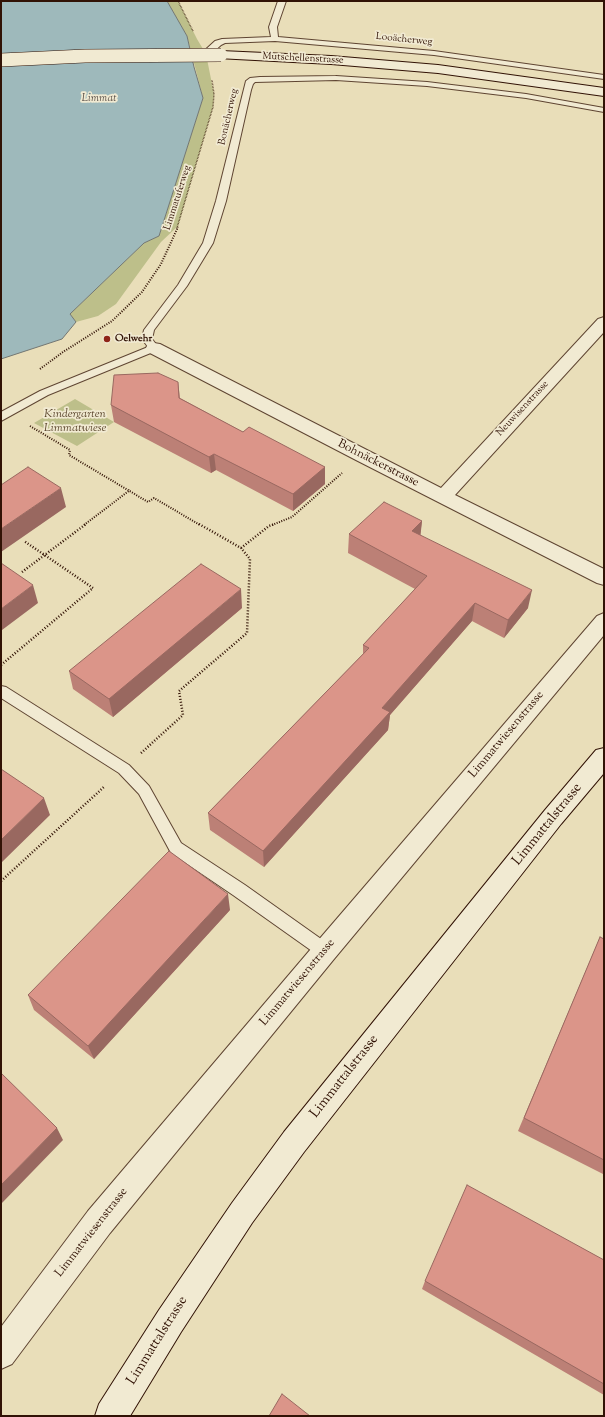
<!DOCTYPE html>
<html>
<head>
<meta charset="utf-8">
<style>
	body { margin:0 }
	#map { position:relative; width:605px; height:1417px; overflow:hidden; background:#e9deb9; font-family:"Sorts Mill Goudy",serif }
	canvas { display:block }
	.frame { position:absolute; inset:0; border:2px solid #311205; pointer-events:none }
</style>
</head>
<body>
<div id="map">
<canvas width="605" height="1417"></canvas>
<div class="frame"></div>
</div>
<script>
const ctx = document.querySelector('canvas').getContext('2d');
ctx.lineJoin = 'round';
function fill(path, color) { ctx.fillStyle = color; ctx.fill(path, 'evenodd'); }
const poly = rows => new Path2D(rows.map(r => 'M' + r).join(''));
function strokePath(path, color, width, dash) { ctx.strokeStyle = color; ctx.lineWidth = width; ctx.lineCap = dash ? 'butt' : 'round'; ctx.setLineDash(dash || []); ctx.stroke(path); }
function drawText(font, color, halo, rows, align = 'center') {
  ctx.font = font + ' "Sorts Mill Goudy",serif'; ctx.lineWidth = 3.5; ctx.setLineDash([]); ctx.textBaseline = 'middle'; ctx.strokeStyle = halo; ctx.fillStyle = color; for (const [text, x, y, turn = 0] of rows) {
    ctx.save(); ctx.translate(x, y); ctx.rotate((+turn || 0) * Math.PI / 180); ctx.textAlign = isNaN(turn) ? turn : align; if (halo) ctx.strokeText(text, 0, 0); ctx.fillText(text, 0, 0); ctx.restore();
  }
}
fill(poly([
	[167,1,178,1,197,39,206,54,214,94,213,107,178,226,161,242,116,304,98,316,76,322,70,314,144,243,159,236,203,98,187,36],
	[75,399,114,422,77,446,34,423]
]), '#bdbf8a');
const water = poly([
	[1,1,167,1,187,36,194,67,203,98,159,236,144,243,70,314,76,322,62,339,1,359,1,1]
]);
fill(water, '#9eb9bb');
strokePath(water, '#727672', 1);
const lane = poly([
	[278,1,286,1,277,27,278,37,434,51,604,75,604,79,434,55,275,41,225,43,221,45,209,56,203,56,203,52,215,41,222,39,271,37,269,27,278,1],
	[336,76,427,82,526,94,604,108,604,112,526,98,427,86,336,80,255,82,253,84,251,90,226,201,213,243,187,286,154,330,152,339,159,348,158,350,48,395,1,421,1,412,40,391,148,347,142,339,144,330,178,285,203,243,216,201,246,81,250,78,260,77,336,76],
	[1,686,6,687,129,765,149,786,181,843,245,885,331,946,333,951,331,956,325,959,319,956,233,895,171,853,139,794,119,773,1,698,1,686]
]);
const street = poly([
	[604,317,604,332,455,495,604,569,604,585,597,583,356,460,148,352,146,348,148,344,154,343,160,344,441,488,598,319,604,317],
	[604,613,604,635,334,959,110,1233,12,1364,1,1369,1,1327,88,1211,316,943,597,616,604,613]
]);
const secondary = poly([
	[221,51,331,56,438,65,604,88,604,96,438,73,331,64,217,58,215,55,217,52,221,51],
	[604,748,604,773,561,824,304,1152,252,1223,181,1332,130,1416,95,1416,99,1404,159,1310,232,1203,284,1132,545,810,596,750,604,748]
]);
strokePath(lane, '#5f4532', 2);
strokePath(street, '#5f4532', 2);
strokePath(secondary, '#311205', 2);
strokePath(poly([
	[178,1,193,31],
	[177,228,213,107,214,94,212,80]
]), '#311205', 1.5, [0.5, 1]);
strokePath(poly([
	[40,369,63,352,112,321,142,292,161,264,178,227],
	[30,426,70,450,69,455,148,502,154,498,200,525],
	[84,525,130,490],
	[272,525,292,517,342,473]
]), '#311205', 2, [1, 1.5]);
strokePath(poly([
	[241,548,269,526,275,524],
	[22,572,86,524],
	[1,665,93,588,24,541],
	[141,753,183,715,179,691,247,633,250,559,241,548,199,524],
	[1,881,105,786]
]), '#311205', 2.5, [1, 2]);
fill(lane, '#f1ead2');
fill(street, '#f1ead2');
fill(secondary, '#f1ead2');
const secondaryBridge = poly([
	[1,60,85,56,221,55]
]);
strokePath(secondaryBridge, '#311205', 14, []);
strokePath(secondaryBridge, '#f1ead2', 13);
fill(poly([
	[178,382,180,398,243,432,325,467,325,484,293,511,216,470,211,473,114,422,111,405],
	[422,521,420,535,528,608,504,638,472,621,390,715,388,730,264,867,210,830,208,813,363,654,363,645,415,589,348,553,349,534],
	[242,608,113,717,73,689,69,671],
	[230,910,94,1059,34,1010,28,995],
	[600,937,604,939,604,1173,603,1174,518,1131],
	[604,1260,604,1395,422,1289,425,1281]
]), '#bc8076');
fill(poly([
	[214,454,216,470,211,473,209,457],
	[325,467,325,484,293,511,293,494],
	[61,488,66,507,1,552,1,529],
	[422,521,420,540,412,531],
	[33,585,38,603,2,630,1,626,1,609],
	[241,589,242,608,113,717,109,699],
	[532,590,528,608,504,638,508,620],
	[475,603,472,621,390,715,388,730,264,867,263,851,382,708],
	[44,798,50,815,1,863,1,840],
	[228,894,230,910,94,1059,88,1046],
	[57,1128,63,1140,1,1204,1,1185]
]), '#996860');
const building = poly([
	[158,373,178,382,179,398,243,432,249,427,325,467,293,494,214,454,209,457,111,405,114,375,158,373],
	[28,467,61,488,1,529,1,485,28,467],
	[384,502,422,521,412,531,532,590,508,620,475,603,382,708,390,712,263,851,208,813,369,648,363,645,427,576,349,534,384,502],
	[1,563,33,585,1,609,1,563],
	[201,564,241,589,109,699,69,671,201,564],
	[1,769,44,798,1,840,1,769],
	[169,851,228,894,88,1046,28,995,169,851],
	[600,937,604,939,604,1160,524,1118,600,937],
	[1,1073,57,1128,1,1185,1,1073],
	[467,1185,604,1260,604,1384,425,1281,467,1185],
	[282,1394,310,1416,269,1416,282,1394]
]);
fill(building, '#db9589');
strokePath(building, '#996860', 1);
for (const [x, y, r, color] of [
	[107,339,4,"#8f2418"]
]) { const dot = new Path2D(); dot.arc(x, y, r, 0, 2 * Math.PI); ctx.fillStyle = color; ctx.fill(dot); strokePath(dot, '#f1ead2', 1.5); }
drawText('10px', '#311205', '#f1ead2', [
	["Looächerweg",404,40,6],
	["Mutschellenstrasse",303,59,3],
	["Bonächerweg",229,117,-77],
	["Limmatuferweg",178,198,-72],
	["Neuwisenstrasse",523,409,-47]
]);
drawText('bold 10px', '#311205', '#f1ead2', [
	["Oelwehr",115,339]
], 'left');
drawText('italic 11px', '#574c45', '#f1ead2', [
	["Limmat",99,99]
]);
drawText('italic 12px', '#5b462d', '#f1ead2', [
	["Kindergarten",75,415],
	["Limmatwiese",75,429]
]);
drawText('12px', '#311205', '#f1ead2', [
	["Bohnäckerstrasse",378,464,27],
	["Limmatwiesenstrasse",507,735,-50],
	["Limmatwiesenstrasse",298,983,-50],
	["Limmatwiesenstrasse",92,1233,-52]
]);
drawText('14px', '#311205', '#f1ead2', [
	["Limmattalstrasse",548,825,-51],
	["Limmattalstrasse",345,1077,-52],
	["Limmattalstrasse",158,1341,-58]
]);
</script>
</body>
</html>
